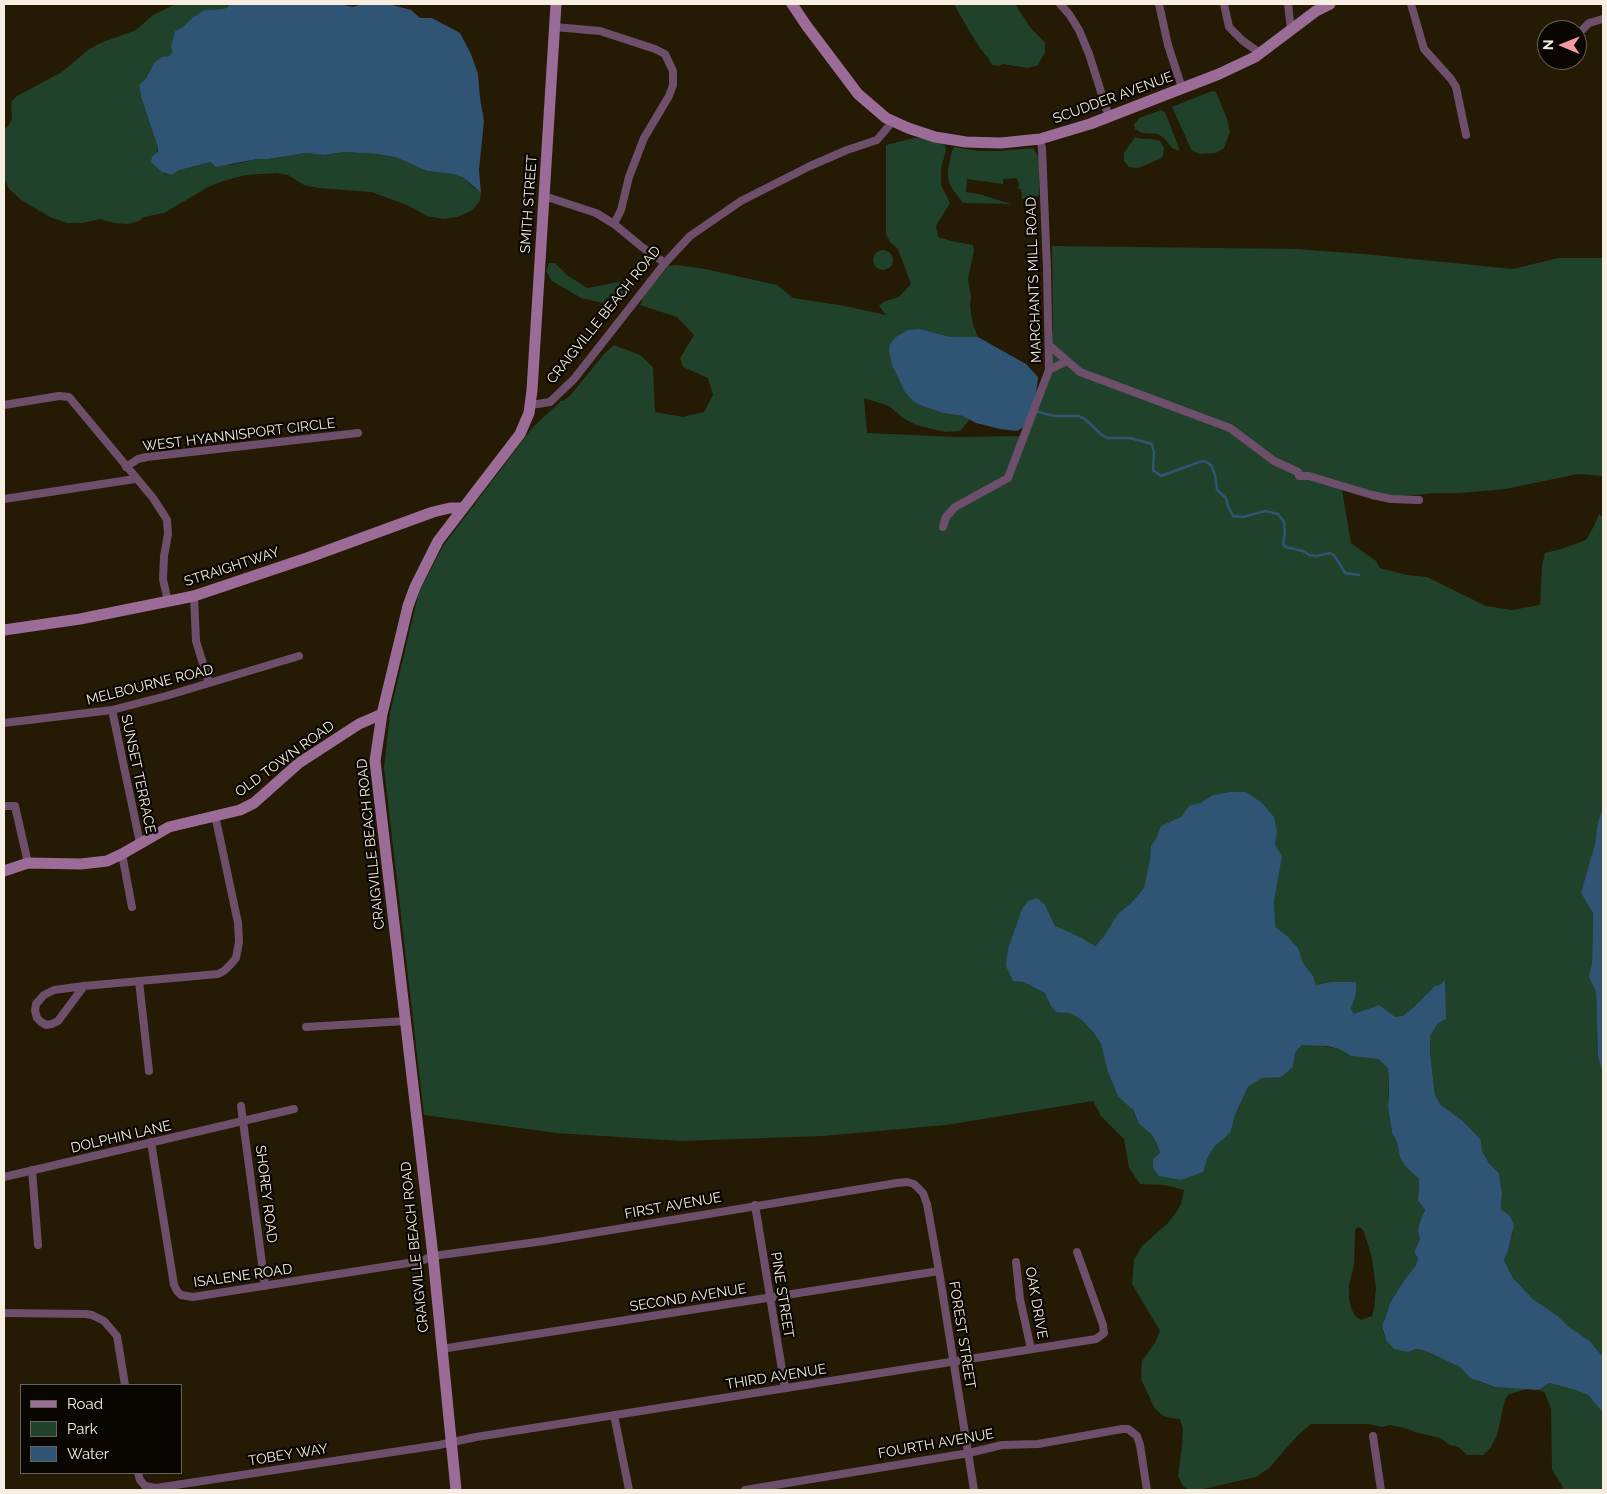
<!DOCTYPE html>
<html>
<head>
<meta charset="utf-8">
<style>
	body { margin:0 }
	#map { position:relative; width:1607px; height:1494px; overflow:hidden; background:#251a03; font-family:Raleway,sans-serif }
	canvas { display:block }
	.frame { position:absolute; inset:0; border:5px solid #f6eee0; pointer-events:none }
	.legend { position:absolute; left:20px; top:1384px; width:162px; height:90px; box-sizing:border-box; background:#0a0601; border:1px solid #68635a; margin:0; padding:6px 9px; list-style:none; font-size:15px; color:#f6eee0 }
	.legend li { display:flex; align-items:center; gap:10px; height:25px }
	.legend b { width:25px; border:1px solid #68635a }
	.north { position:absolute; left:1537px; top:20px; width:50px; height:50px; box-sizing:border-box; background:#0a0601; border:1px solid #68635a; border-radius:50%; rotate:271deg; font-size:14px; font-weight:700; line-height:20px; text-align:center; color:#f6eee0 }
	.north::after { content:''; display:block; margin:auto; width:18px; height:22px; background:#f59b9e; clip-path:polygon(50% 0,100% 100%,50% 72%,0 100%) }
</style>
</head>
<body>
<div id="map">
<canvas width="1607" height="1494"></canvas>
<div class="frame"></div>
<ul class="legend">
<li><b style="height:6px;background:#9c6c98"></b>Road</li>
<li><b style="height:14px;background:#20422a"></b>Park</li>
<li><b style="height:14px;background:#305474"></b>Water</li>
</ul>
<div class="north">N</div>
</div>
<script>
const ctx = document.querySelector('canvas').getContext('2d');
ctx.lineJoin = 'round';
function fill(path, color) { ctx.fillStyle = color; ctx.fill(path, 'evenodd'); }
const poly = rows => new Path2D(rows.map(r => 'M' + r).join(''));
function strokePath(path, color, width, dash) { ctx.strokeStyle = color; ctx.lineWidth = width; ctx.lineCap = dash ? 'butt' : 'round'; ctx.setLineDash(dash || []); ctx.stroke(path); }
function drawText(font, color, halo, rows, align = 'center') {
  ctx.font = font + ' Raleway,sans-serif'; ctx.lineWidth = 4.5; ctx.setLineDash([]); ctx.textBaseline = 'middle'; ctx.strokeStyle = halo; ctx.fillStyle = color; for (const [text, x, y, turn = 0] of rows) {
    ctx.save(); ctx.translate(x, y); ctx.rotate((+turn || 0) * Math.PI / 180); ctx.textAlign = isNaN(turn) ? turn : align; if (halo) ctx.strokeText(text, 0, 0); ctx.fillText(text, 0, 0); ctx.restore();
  }
}
fill(poly([
	[176,4,229,4,228,7,223,9,204,10,192,18,184,27,175,31,174,52,169,56,154,63,146,78,139,85,141,98,158,148,152,161,165,174,171,175,180,170,211,162,231,165,257,159,268,159,306,153,325,155,344,152,377,154,395,157,427,171,453,174,464,178,474,188,481,193,480,201,471,211,457,217,443,219,427,216,407,205,371,192,318,188,304,185,288,175,277,173,245,175,224,181,210,186,164,213,144,217,139,221,128,224,114,223,100,219,82,223,67,223,50,217,21,200,9,189,4,177,4,129,8,126,12,119,11,102,17,96,62,72,88,50,98,44,136,30,153,15],
	[954,4,1015,4,1030,27,1045,43,1045,52,1038,65,1028,68,1003,64,999,66,992,65,989,59,980,48,968,29],
	[1212,91,1216,92,1227,119,1230,132,1224,148,1216,153,1200,154,1195,152,1191,149,1172,107],
	[1161,110,1165,112,1180,151,1172,148,1164,138,1158,134,1142,133,1135,129,1134,125,1139,118],
	[1135,137,1143,139,1152,139,1160,141,1164,148,1163,156,1160,159,1138,168,1129,167,1124,161,1124,153],
	[914,138,923,138,945,145,946,150,941,169,941,185,950,203,936,226,938,237,951,241,973,245,974,251,968,279,971,296,970,306,973,325,978,337,950,337,921,329,922,406,943,413,963,416,970,419,960,431,945,432,916,425,903,418,889,406,864,398,867,433,958,437,1020,436,1046,374,1047,349,1053,330,1052,246,1296,249,1363,254,1513,269,1558,258,1603,258,1603,476,1578,474,1505,489,1460,493,1436,493,1383,498,1342,490,1351,543,1376,561,1380,568,1407,575,1427,577,1486,606,1512,610,1540,605,1542,566,1545,553,1561,549,1586,540,1594,526,1599,514,1603,518,1603,819,1582,894,1593,913,1592,963,1590,977,1596,992,1598,1057,1603,1074,1603,1357,1590,1341,1569,1327,1558,1316,1533,1299,1513,1278,1504,1260,1508,1251,1513,1231,1510,1216,1501,1209,1502,1193,1499,1173,1489,1163,1482,1151,1481,1140,1463,1121,1441,1105,1435,1095,1430,1052,1430,1035,1438,1023,1354,1014,1351,1008,1322,993,1275,938,1211,796,1200,803,1144,888,1127,907,1113,934,1094,946,1055,926,1054,922,1074,1008,1095,1030,1139,1124,1152,1135,1157,1144,1160,1153,1203,1172,1208,1157,1215,1146,1226,1137,1231,1131,1235,1115,1248,1087,1262,1078,1293,1067,1295,1053,1302,1045,1318,1045,1339,1049,1351,1056,1378,1059,1388,1067,1389,1114,1392,1133,1397,1142,1400,1158,1405,1166,1419,1179,1418,1199,1425,1210,1419,1224,1418,1231,1420,1239,1414,1252,1418,1258,1416,1265,1403,1282,1390,1303,1382,1326,1383,1331,1386,1340,1408,1352,1417,1349,1426,1351,1461,1367,1477,1381,1495,1387,1530,1388,1508,1395,1505,1400,1497,1435,1490,1449,1483,1455,1467,1455,1459,1447,1450,1445,1440,1438,1415,1432,1405,1428,1390,1425,1382,1427,1368,1424,1311,1424,1297,1436,1269,1468,1256,1477,1199,1490,1190,1490,1184,1487,1178,1477,1182,1446,1183,1429,1180,1419,1165,1417,1155,1409,1141,1379,1142,1361,1155,1343,1160,1331,1132,1284,1134,1260,1142,1246,1167,1224,1177,1211,1181,1204,1184,1190,1165,1185,1140,1184,1129,1168,1124,1139,1101,1116,1093,1101,946,1125,822,1136,681,1141,556,1133,424,1115,384,768,390,713,419,592,443,546,533,427,561,401,563,401,570,396,603,355,614,345,640,355,653,367,655,412,683,417,704,412,713,395,708,378,683,367,680,358,694,335,677,317,640,305,642,302,643,294,660,277,668,266,677,265,705,269,777,285,793,298,845,306,886,315,879,306,883,302,899,297,911,284,898,249,890,242,886,234,886,145],
	[1358,1227,1361,1228,1364,1232,1372,1258,1376,1288,1374,1309,1372,1316,1361,1320,1355,1316,1351,1308,1349,1298,1349,1285,1354,1265,1355,1230],
	[954,147,978,151,999,151,1033,148,1039,158,1039,195,1033,198,1022,199,1021,189,1018,189,1019,184,1017,179,1016,178,1003,179,1003,184,967,179,966,192,979,194,1011,204,963,203,951,187,948,179,948,170,952,151],
	'873 260a10 10 0 1 1 20 0a10 10 0 1 1-20 0Z',
	[549,263,555,263,567,275,587,288,624,281,634,285,621,297,603,303,581,298,552,281,546,271],
	[1549,1383,1577,1390,1588,1395,1603,1413,1603,1490,1563,1490,1562,1485,1552,1470,1551,1409,1545,1393,1539,1390]
]), '#20422a');
fill(poly([
	[229,4,340,4,353,7,361,4,389,4,411,10,420,18,432,18,460,33,471,54,478,74,480,98,484,121,479,170,481,193,464,178,453,174,427,171,395,157,377,154,344,152,325,155,306,153,268,159,257,159,216,167,211,162,180,170,171,175,162,172,151,162,152,157,158,151,158,148,141,97,139,85,146,78,154,63,162,57,169,56,173,52,171,47,175,31,183,27,192,18,204,10,223,9,228,7],
	[921,329,950,337,978,337,1026,364,1038,377,1036,395,1025,426,1017,431,1000,429,976,423,963,416,943,413,922,406,913,401,905,392,892,365,889,350,890,344,896,337,908,330],
	[1231,792,1246,792,1262,803,1274,817,1277,831,1275,845,1282,856,1274,901,1275,927,1287,936,1298,948,1303,963,1313,976,1316,985,1332,982,1356,982,1356,994,1351,1008,1354,1014,1379,1005,1395,1017,1403,1016,1413,1008,1435,986,1440,985,1445,980,1446,1019,1438,1023,1430,1036,1430,1052,1435,1095,1441,1105,1463,1121,1481,1140,1482,1151,1489,1163,1499,1173,1502,1193,1501,1209,1510,1216,1514,1225,1508,1251,1504,1260,1513,1278,1533,1299,1558,1316,1569,1327,1590,1341,1603,1357,1603,1413,1588,1395,1576,1390,1549,1383,1539,1390,1495,1387,1470,1378,1460,1367,1426,1351,1417,1349,1408,1352,1394,1349,1386,1340,1382,1326,1385,1318,1390,1303,1403,1282,1416,1265,1418,1258,1414,1252,1420,1239,1418,1231,1419,1224,1425,1210,1418,1200,1419,1179,1405,1166,1400,1158,1397,1142,1392,1133,1388,1107,1389,1092,1388,1068,1378,1059,1351,1056,1339,1049,1327,1046,1302,1045,1295,1053,1293,1067,1281,1077,1262,1078,1248,1087,1235,1115,1231,1131,1226,1137,1215,1146,1208,1157,1203,1172,1181,1180,1159,1176,1153,1168,1153,1159,1160,1153,1157,1144,1152,1135,1139,1124,1133,1110,1118,1096,1108,1072,1101,1044,1094,1033,1082,1020,1070,1013,1056,1012,1051,1006,1045,993,1024,982,1013,981,1006,966,1008,949,1022,909,1028,901,1037,898,1045,905,1055,926,1080,937,1095,946,1103,938,1118,914,1131,903,1144,888,1150,860,1151,846,1157,837,1161,826,1181,817,1189,806,1200,803,1213,795],
	[1603,808,1603,1074,1598,1057,1596,992,1589,977,1592,963,1593,913,1581,893,1595,844,1598,822]
]), '#305474');
strokePath(poly([
	[1035,411,1054,416,1079,416,1085,419,1102,435,1107,438,1130,438,1152,444,1154,452,1153,470,1161,476,1202,461,1207,462,1211,465,1215,475,1217,490,1226,498,1228,506,1233,516,1243,517,1265,511,1278,514,1284,522,1285,534,1283,544,1286,547,1303,551,1309,555,1316,556,1330,553,1334,555,1345,573,1359,575]
]), '#305474', 2.5);
strokePath(poly([
	[1060,4,1069,14,1079,30,1089,54,1109,117],
	[1159,4,1168,45,1182,88],
	[1224,4,1229,27,1243,41,1260,53],
	[1288,4,1291,30],
	[1411,4,1424,49,1451,79,1456,87,1466,135],
	[554,27,600,31,655,49,665,54,673,71,673,85,669,96,644,138,629,177,621,210,614,224],
	[1577,35,1589,23,1603,19],
	[544,196,596,213,614,224,642,247,665,263],
	[1050,346,1080,372,1230,428,1274,461,1298,472,1299,476,1309,476,1372,495,1391,499,1419,500],
	[1049,370,1067,361],
	[4,405,59,396,69,397,153,498,164,515,167,520,168,534,164,556,163,579,168,602],
	[531,405,550,402,574,379,665,263,690,236,741,201,810,166,847,150,877,140,893,121],
	[126,467,138,459,147,457,358,433],
	[4,499,135,479],
	[943,527,946,517,955,507,1008,478,1049,370,1047,269,1042,148,1040,139],
	[194,596,196,641,209,683],
	[112,710,140,843],
	[4,723,112,710,166,696,299,656],
	[4,806,15,806,28,863],
	[122,854,132,907],
	[139,981,149,1071],
	[84,986,58,1021,52,1024,46,1025,41,1022,37,1018,35,1010,36,1004,44,995,54,990,84,986,218,974,224,971,231,964,236,958,239,942,238,923,215,815],
	[306,1027,406,1021],
	[241,1106,265,1286],
	[151,1142,174,1285,177,1291,181,1295,193,1297,421,1261,433,1256,544,1241,897,1183,907,1182,914,1184,923,1193,927,1204,939,1271,974,1490],
	[32,1170,38,1245],
	[4,1177,294,1109],
	[755,1205,785,1388],
	[1016,1262,1020,1299,1031,1349],
	[4,1313,86,1314,92,1315,104,1321,117,1336,125,1385],
	[441,1349,939,1271],
	[614,1415,629,1490],
	[1373,1436,1381,1490],
	[138,1473,140,1480,145,1486,156,1488,439,1445,476,1437,1096,1339,1104,1333,1103,1325,1077,1252],
	[745,1490,969,1453,1002,1445,1038,1444,1122,1429,1128,1429,1137,1436,1140,1445,1147,1490]
]), '#6d4f6b', 8);
strokePath(poly([
	[792,4,806,25,858,94,886,118,908,128,935,137,966,142,1001,143,1040,139,1090,124,1219,74,1255,57,1316,11,1330,4],
	[4,630,80,619,194,596,307,558,433,512,450,508,463,508],
	[4,871,28,863,81,864,107,861,122,854,169,827,240,810,254,803,299,763,359,724,382,714],
	[456,1490,433,1256,375,761,382,714,408,606,415,587,438,541,520,434,529,413,532,390,556,4]
]), '#9c6c98', 11);
drawText('14px', '#f6eee0', '#0a0601', [
	["SCUDDER AVENUE",1113,98,-20],
	["SMITH STREET",529,204,-86],
	["MARCHANTS MILL ROAD",1034,280,-92],
	["CRAIGVILLE BEACH ROAD",604,315,-51],
	["WEST HYANNISPORT CIRCLE",239,435,-7],
	["STRAIGHTWAY",232,567,-18],
	["MELBOURNE ROAD",150,685,-14],
	["OLD TOWN ROAD",285,759,-36],
	["SUNSET TERRACE",138,774,78],
	["CRAIGVILLE BEACH ROAD",371,844,-96],
	["DOLPHIN LANE",121,1137,-13],
	["SHOREY ROAD",266,1194,83],
	["FIRST AVENUE",673,1206,-10],
	["CRAIGVILLE BEACH ROAD",415,1247,-96],
	["ISALENE ROAD",243,1276,-8],
	["PINE STREET",782,1295,81],
	["SECOND AVENUE",688,1298,-9],
	["OAK DRIVE",1036,1303,80],
	["FOREST STREET",962,1335,81],
	["THIRD AVENUE",776,1377,-9],
	["FOURTH AVENUE",936,1444,-10],
	["TOBEY WAY",288,1455,-9]
]);
</script>
</body>
</html>
